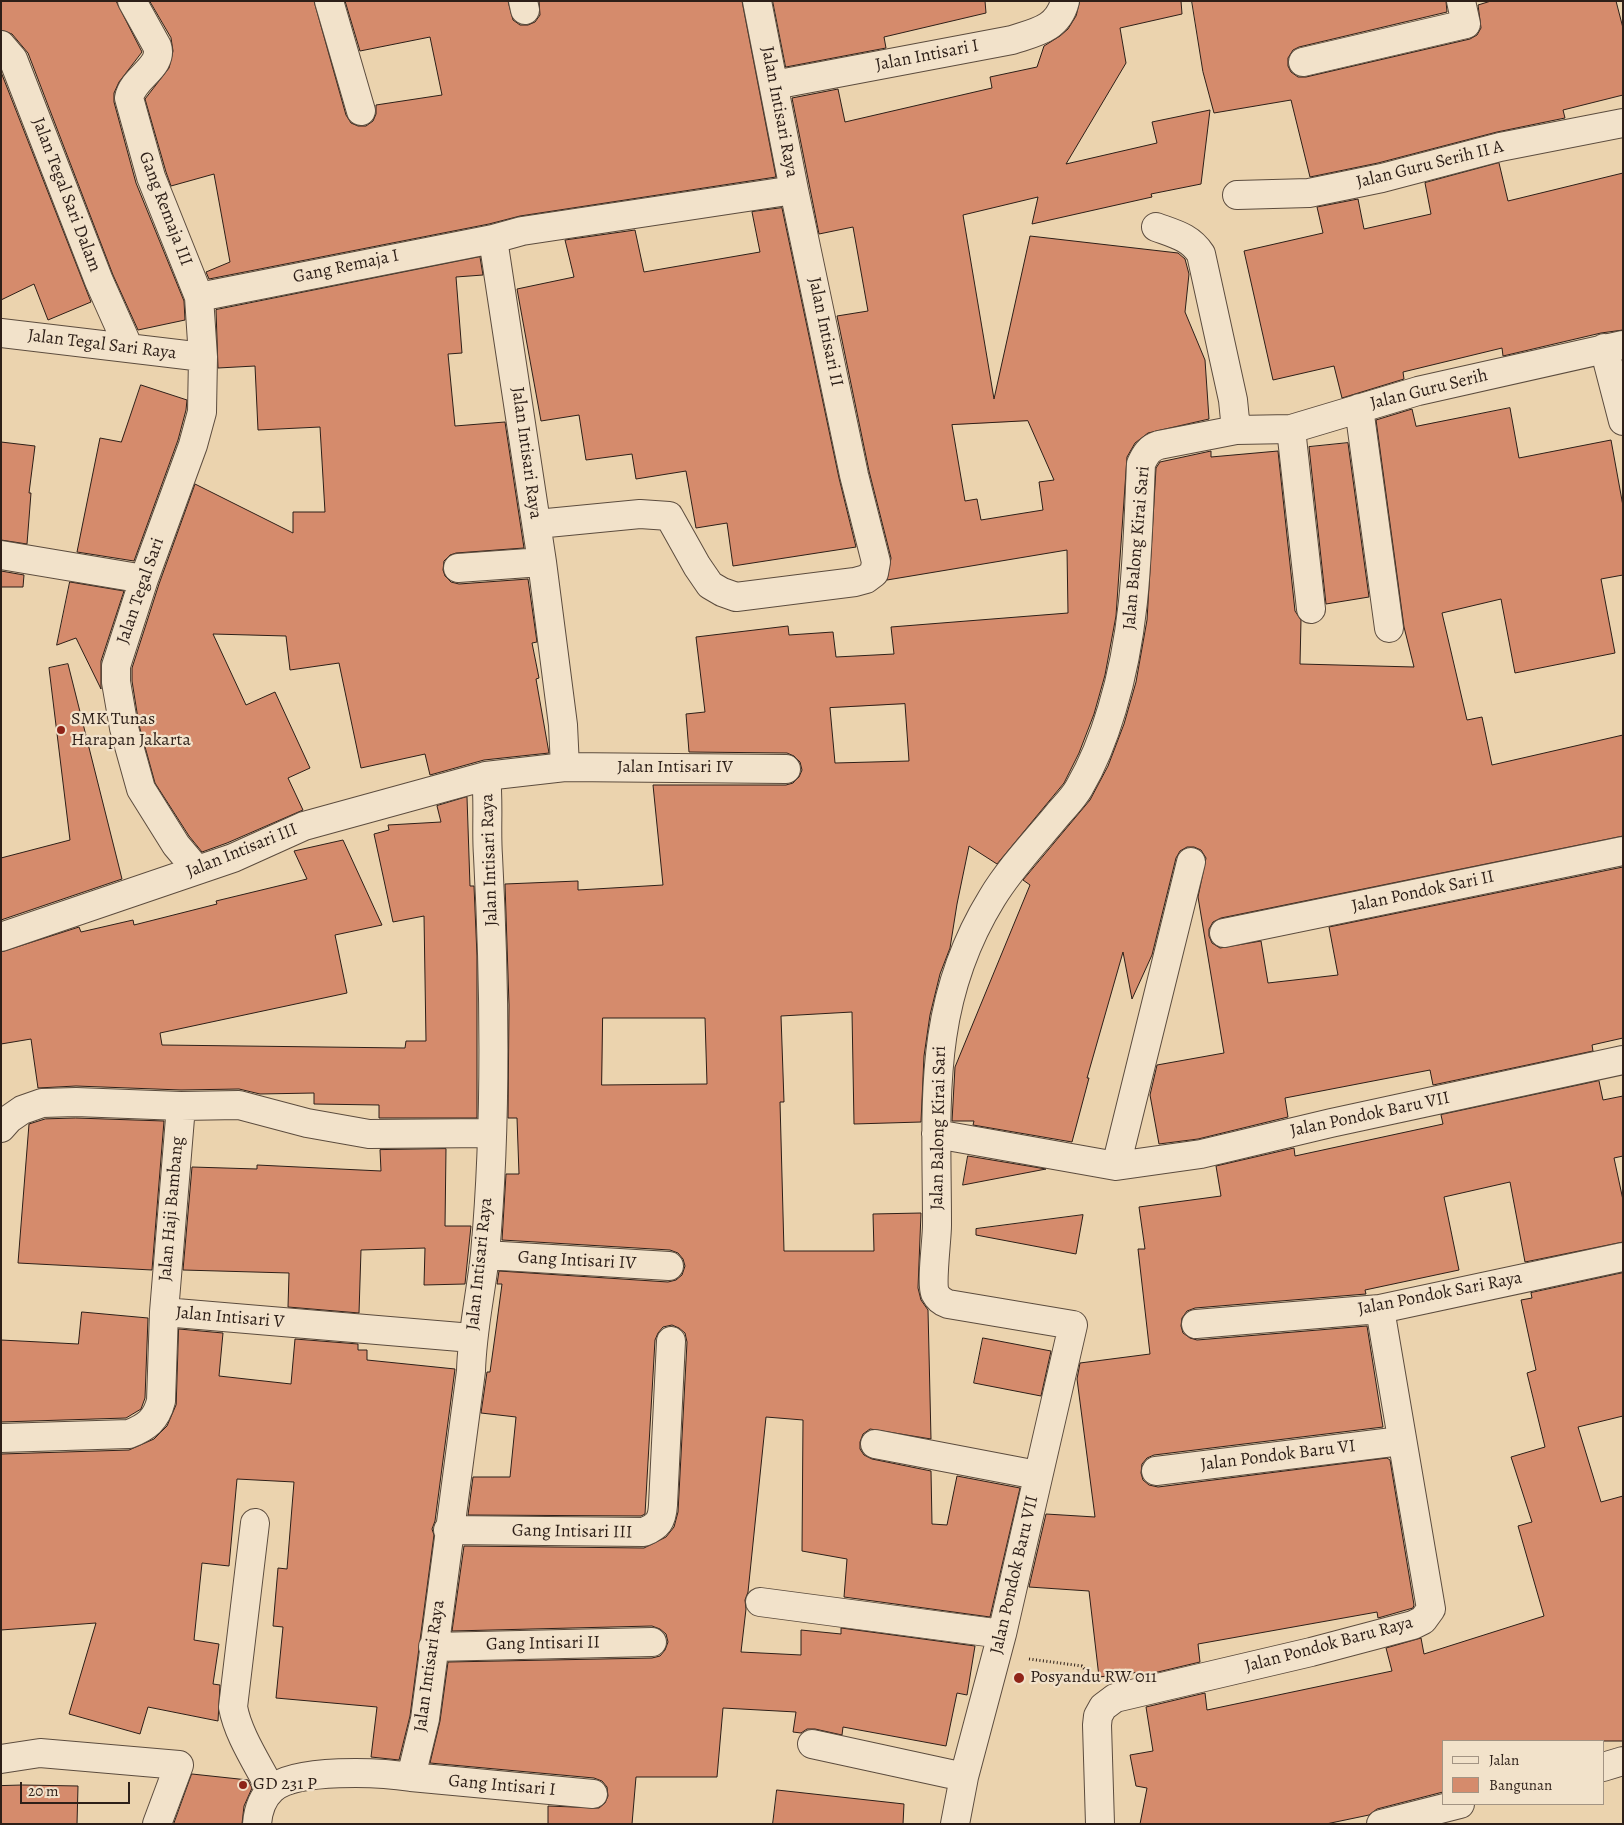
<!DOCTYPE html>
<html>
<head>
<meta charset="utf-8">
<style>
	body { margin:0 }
	#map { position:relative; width:1624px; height:1825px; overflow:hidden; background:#ebd3ae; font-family:Alegreya,serif }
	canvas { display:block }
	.frame { position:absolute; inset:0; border:2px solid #2d1f18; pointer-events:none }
	.legend { position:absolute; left:1442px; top:1740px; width:162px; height:65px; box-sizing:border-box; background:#f2e2ca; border:1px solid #a39483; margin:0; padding:6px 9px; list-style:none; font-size:15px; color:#2d1f18 }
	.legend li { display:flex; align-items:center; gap:10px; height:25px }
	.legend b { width:25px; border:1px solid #a39483 }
	.scale { position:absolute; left:20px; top:1782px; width:110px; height:22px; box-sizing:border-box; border:2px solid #2d1f18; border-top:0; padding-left:6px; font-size:15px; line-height:18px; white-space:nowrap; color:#2d1f18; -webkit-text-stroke:4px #f2e2ca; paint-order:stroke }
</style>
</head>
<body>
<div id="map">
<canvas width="1624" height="1825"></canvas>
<div class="frame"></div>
<ul class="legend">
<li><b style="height:6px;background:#f2e2ca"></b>Jalan</li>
<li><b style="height:14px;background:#d58b6c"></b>Bangunan</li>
</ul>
<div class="scale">20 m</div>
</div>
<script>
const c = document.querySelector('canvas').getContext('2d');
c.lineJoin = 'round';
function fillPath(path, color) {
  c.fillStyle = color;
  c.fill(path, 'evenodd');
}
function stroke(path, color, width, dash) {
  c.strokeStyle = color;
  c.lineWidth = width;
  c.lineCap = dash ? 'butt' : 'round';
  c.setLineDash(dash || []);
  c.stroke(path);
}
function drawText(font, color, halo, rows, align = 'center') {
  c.font = font + ' Alegreya,serif';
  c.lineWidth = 4.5;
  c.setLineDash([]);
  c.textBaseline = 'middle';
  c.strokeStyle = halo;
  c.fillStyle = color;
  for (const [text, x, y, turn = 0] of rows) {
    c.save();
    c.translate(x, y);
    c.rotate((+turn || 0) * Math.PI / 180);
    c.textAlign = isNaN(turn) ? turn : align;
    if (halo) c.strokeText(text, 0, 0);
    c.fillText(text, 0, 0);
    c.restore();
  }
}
const building = new Path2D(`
	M1,1H116L142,52L119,82L114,93V102L136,183L184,301L185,320L138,330L113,275L28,53L12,34L1,30Z
	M150,1H314L346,115L351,123L358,126H366L373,121L376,114V105L442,95L430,37L360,51L345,1H508L513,20L520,25H528L535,22L540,15L539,1H742L776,177L520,216L489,224L209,279L206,272L230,262L214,174L171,186L166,172L145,99L169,68L173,51L171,38Z
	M773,1H985L986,13L884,37L886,48L786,67Z
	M1080,1H1181L1182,14L1120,28L1126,63L1066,164L1157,143L1152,122L1210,110L1201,184L1151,194L1152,197L1032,224L1038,197L963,215L994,399L1030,236L1178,253L1185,259L1189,274L1185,312L1205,360L1209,419L1148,433L1135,443L1127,457L1116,616L1105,675L1094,714L1079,753L1064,783L997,864L969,846L957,904L950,948L940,974L930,1015L924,1056L921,1122L854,1124L852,1012L781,1016L784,1102H780L784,1251H874L873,1214L921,1213L918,1288L921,1300L928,1310L931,1439L870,1429L863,1434L860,1442V1449L864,1455L872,1459L931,1471L932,1524L947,1525L957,1476L1020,1488L990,1617L844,1597L847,1559L802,1551L803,1420L766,1417L748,1592L745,1600L746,1609L741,1652L801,1655V1630L841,1634V1628L975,1646L967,1695L957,1693L946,1746L843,1727L842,1735L815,1729H807L801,1733L793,1732L796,1712L723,1708L717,1777H636L632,1824H548V1806L599,1808L605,1803L608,1796L607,1787L602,1781L594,1778L430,1763L440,1721L448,1662L652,1658L660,1656L665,1650L668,1642L666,1634L660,1629L652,1626L452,1631L464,1546L644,1548L666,1537L674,1527L678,1512L687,1342L685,1333L679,1328L672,1325L663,1327L658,1333L655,1340L645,1514L641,1516L468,1515L473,1477H510L516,1417L481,1413L487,1372H490L496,1329L502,1284H497L499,1271L668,1282L676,1280L682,1275L685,1266L683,1259L678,1253L670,1250L502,1240L506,1174H519L517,1118H508L509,1005L505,884L578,881V890L663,885L653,785H786L793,783L799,777L802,770L800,762L794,756L787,753L689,752L686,714L705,712L696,637L788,626L789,635L833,632L836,657L894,654L891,627L1068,613L1067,550L887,580L891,558L869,471L837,316L868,311L853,227L819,234L792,98L838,89L845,122L992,88L990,77L1037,67L1044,46L1060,36L1068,29L1076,16ZM1028,421L1054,480L1039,482L1043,510L981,520L977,499L965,501L952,425ZM905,704L909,761L835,763L830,708ZM603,1018H705L707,1084L602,1085Z
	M1192,1H1446L1447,12L1299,47L1293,50L1288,58V66L1291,72L1298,77H1306L1470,39L1477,35L1481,28L1478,5L1491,1H1616L1623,28V95L1563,110L1565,118L1497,132L1378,163L1310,177L1291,100L1214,113L1203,72Z
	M1,72L91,302L48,320L34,284L1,300Z
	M1499,163L1508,201L1623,173V330L1601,333L1503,356L1502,348L1403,372L1404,379L1342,398L1334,366L1273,380L1244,251L1323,233L1317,207L1358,199L1364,229L1431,214L1425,183Z
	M782,208L839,478L856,547L733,566L727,523L696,528L686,471L636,479L632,454L586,460L579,415L541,421L517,289L574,277L565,240L635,230L644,272L760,252L752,212Z
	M480,257L483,275L456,277L462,353L448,354L455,426L505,422L524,548L456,553L450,555L444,561L443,570L445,576L451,582L459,584L528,579L537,642L532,643L539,678L536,679L549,753L484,760L430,775L425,754L361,768L339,663L290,670L286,636L213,634L246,705L275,692L310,768L288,778L303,810L227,843L202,852L189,836L155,783L139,725L132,681V668L159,584L195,484L293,533V512H325L320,427L258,430L255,366L218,368L216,310Z
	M141,385L187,400L186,410L178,440L134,561L77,552L100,438L121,442Z
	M1510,408L1519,458L1611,440L1623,506V575L1601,579L1615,653L1515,673L1501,599L1442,613L1467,720L1482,717L1492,765L1623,735V836L1221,918L1213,922L1209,929V936L1212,943L1220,948L1261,941L1268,983L1338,975L1329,927L1623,867V1038L1592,1045L1593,1051L1433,1085L1430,1070L1285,1098L1288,1117L1198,1139L1159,1144L1150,1095L1157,1065L1224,1053L1198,897L1206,858L1201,850L1194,847H1187L1180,851L1176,858L1152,955L1132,999L1123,952L1087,1078H1089L1072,1142L973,1125L974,1121H952L955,1067L1030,885L1023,880L1090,800L1108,766L1124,724L1136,682L1147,620L1156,468L1160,462L1211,451V457L1278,451L1295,611L1301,620L1300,664L1414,667L1404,627L1376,420L1412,409L1416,426Z
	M1,442L35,446L29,493H31L27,544L1,540Z
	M1348,443L1369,597L1326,604L1309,447Z
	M1,571L24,575L23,587H1Z
	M70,582L124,591L101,661V689L76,638L57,645Z
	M68,664L122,879L1,920V858L70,840L49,668Z
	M467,797L470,886H474L477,956V1118H379V1105L314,1104V1093L260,1094L239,1089L181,1090L76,1086L38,1088L31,1039L1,1044V952L79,927L81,932L133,920L134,925L217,904L216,901L307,879L294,851L343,840L382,925L335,935L347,993L160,1033L162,1045L405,1048L406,1041H426L424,916L393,922L374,834L389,830L388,825L441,822L437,806Z
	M1599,1081L1603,1100L1623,1096V1156L1614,1158L1623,1200V1242L1525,1262L1510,1182L1444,1197L1459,1270L1365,1290L1366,1294L1195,1308L1187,1311L1182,1318L1181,1326L1183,1333L1190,1338L1197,1340L1367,1326L1383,1427L1154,1455L1147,1458L1142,1464L1141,1473L1143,1480L1149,1485L1158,1487L1387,1458L1390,1460L1414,1605L1413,1608L1378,1618L1377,1612L1198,1644L1200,1662L1141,1676L1140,1672L1099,1677L1089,1591L1029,1587L1046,1514L1095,1517L1077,1379L1080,1363L1150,1354L1138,1249H1145L1139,1207L1221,1196L1216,1166L1294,1148L1295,1156L1443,1124L1441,1115Z
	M76,1118L164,1121L152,1270L18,1263L29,1124L45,1119Z
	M446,1149L445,1226H471L465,1284L424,1285L425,1248L361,1250L359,1313L288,1307L289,1273L183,1270L192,1167L257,1169V1165L381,1171L380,1150Z
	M968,1156L1046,1169L963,1185Z
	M1083,1215L1076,1254L976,1235V1229Z
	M1623,1273V1416L1578,1427L1601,1502L1623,1496V1741H1443V1792L1377,1809L1369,1815L1326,1824H1140L1147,1788L1136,1786L1130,1755L1153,1751L1146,1707L1205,1693L1207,1710L1392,1671L1386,1648L1421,1638L1424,1654L1544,1616L1518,1526L1532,1522L1511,1457L1545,1447L1527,1373L1536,1370L1521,1300L1532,1298L1531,1293Z
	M82,1312L148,1318L145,1398L141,1409L126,1418L1,1422V1340L78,1344Z
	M179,1329L223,1333L219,1376L291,1384L295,1339L358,1344V1350H367V1360L455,1369L435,1521L432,1529L434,1535L410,1716L399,1760L371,1757L377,1707L276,1698L283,1627L273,1626L278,1568L287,1569L294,1482L237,1479L229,1566L202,1563L194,1640L219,1644L213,1684L220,1685L218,1721L148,1707L140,1734L69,1714L96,1623L1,1630V1454L129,1450L154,1439L167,1426L176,1405Z
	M983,1338L1051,1351L1041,1396L974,1383Z
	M192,1774L248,1780L252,1788L244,1806L242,1824H174Z
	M23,1785L78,1786L77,1824H1V1786Z
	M777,1790L904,1804L903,1824H773Z`);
fillPath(building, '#d58b6c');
stroke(building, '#2d1f18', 1);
const minor = new Path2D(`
	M132,1L157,46C164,67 133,77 129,98L151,177L199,297L203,357L202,412L193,445L144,579L116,666V682L124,728L141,789L176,845L197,870
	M329,1L361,111
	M523,1L525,10
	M1,45L13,59L99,281L128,346
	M1303,62L1466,24L1461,1
	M774,85L1012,40C1036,32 1058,29 1065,1
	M1237,195L1309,193L1382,178L1500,147L1623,123
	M1156,227C1175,234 1190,237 1201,254L1233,400L1236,430
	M199,297L493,239
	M1,333L203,357
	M1604,348L1623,421
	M1359,408L1389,628
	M1291,429L1311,609
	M537,524L640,514L669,516L697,566L710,585L722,592L736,597L855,582L866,579L874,573L876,562L854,475L794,190
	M1,555L144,579
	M458,568L542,562
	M565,767L786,769
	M1224,933L1623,851
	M1,937L233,858L304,826L486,776
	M1,1128L9,1119L22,1110L42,1103L76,1102L181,1106L239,1105L307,1123L369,1134L492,1133
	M936,1134L1116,1166L1201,1154L1331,1123L1623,1060
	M1116,1166L1191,862
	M485,1255L669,1266
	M164,1312L181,1106
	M1196,1324L1380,1309L1623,1257
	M1,1438L129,1434C147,1427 156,1420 161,1401L164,1312L472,1338
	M875,1444L1037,1475
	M1156,1471L1401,1441
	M255,1523L233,1707C238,1735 258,1764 271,1790
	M448,1530L644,1532C658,1526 662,1521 663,1505L671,1341
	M760,1602L1002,1634
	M433,1647L652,1642
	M812,1744L964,1777
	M1,1759L40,1753L179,1765L157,1824
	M1603,1767L1623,1761
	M411,1777L593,1794
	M257,1824C258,1811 262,1798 272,1789C296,1768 380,1772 411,1777L425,1719L471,1371C472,1331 481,1293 485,1254C497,1122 495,988 488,856C486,829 489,803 486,776L565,767L563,725L542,562L493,239L522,231L794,190L757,1
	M955,1824L964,1777L1002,1634L1073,1325L948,1304C942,1302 938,1299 935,1293C931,1282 937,1240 937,1225C937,1106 926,1005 992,898C1010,868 1037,840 1059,813C1066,805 1074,797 1079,788C1093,764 1104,736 1112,709C1137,627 1137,549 1141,464C1145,455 1149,448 1159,445L1236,430L1291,429L1418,391L1623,345
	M1100,1824L1097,1725L1098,1716L1103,1707L1115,1698L1311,1652L1413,1625L1423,1620L1431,1609L1380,1309
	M1381,1824L1460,1804`);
stroke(minor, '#5c4c3e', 30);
stroke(new Path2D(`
	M1029,1659L1082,1666L1090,1676`), '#2d1f18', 3, [1, 2.5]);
stroke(minor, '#f2e2ca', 28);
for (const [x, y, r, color] of [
	[61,730,5,"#8f2418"],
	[1019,1678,6,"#8f2418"],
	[243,1785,5,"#8f2418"]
]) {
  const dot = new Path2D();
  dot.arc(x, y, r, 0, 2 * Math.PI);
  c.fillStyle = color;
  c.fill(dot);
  stroke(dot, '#f2e2ca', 2);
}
drawText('18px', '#2d1f18', '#f2e2ca', [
	["Jalan Intisari I",927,56,-11],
	["Jalan Intisari Raya",779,112,79],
	["Jalan Guru Serih II A",1430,165,-14],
	["Jalan Tegal Sari Dalam",66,195,69],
	["Gang Remaja III",165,209,69],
	["Gang Remaja I",346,267,-12],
	["Jalan Intisari II",825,332,78],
	["Jalan Tegal Sari Raya",102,345,7],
	["Jalan Guru Serih",1429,390,-14],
	["Jalan Intisari Raya",526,453,82],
	["Jalan Balong Kirai Sari",1137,548,-85],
	["Jalan Tegal Sari",141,591,-71],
	["Jalan Intisari IV",675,768],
	["Jalan Intisari III",242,851,-22],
	["Jalan Intisari Raya",490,860,-92],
	["Jalan Pondok Sari II",1423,892,-12],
	["Jalan Pondok Baru VII",1370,1115,-12],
	["Jalan Balong Kirai Sari",939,1128,-89],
	["Jalan Haji Bambang",172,1209,-85],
	["Gang Intisari IV",577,1261,3],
	["Jalan Intisari Raya",480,1264,-84],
	["Jalan Pondok Sari Raya",1440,1294,-11],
	["Jalan Intisari V",230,1318,5],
	["Jalan Pondok Baru VI",1278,1456,-7],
	["Gang Intisari III",572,1532,1],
	["Jalan Pondok Baru VII",1015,1575,-77],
	["Gang Intisari II",543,1644,-1],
	["Jalan Pondok Baru Raya",1329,1645,-15],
	["Jalan Intisari Raya",430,1666,-82],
	["Gang Intisari I",502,1786,5]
]);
drawText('18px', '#2d1f18', '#f2e2ca', [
	["SMK Tunas",71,720],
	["Harapan Jakarta",71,741],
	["Posyandu RW 011",1030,1678],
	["GD 231 P",253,1785]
], 'left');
</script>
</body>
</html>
